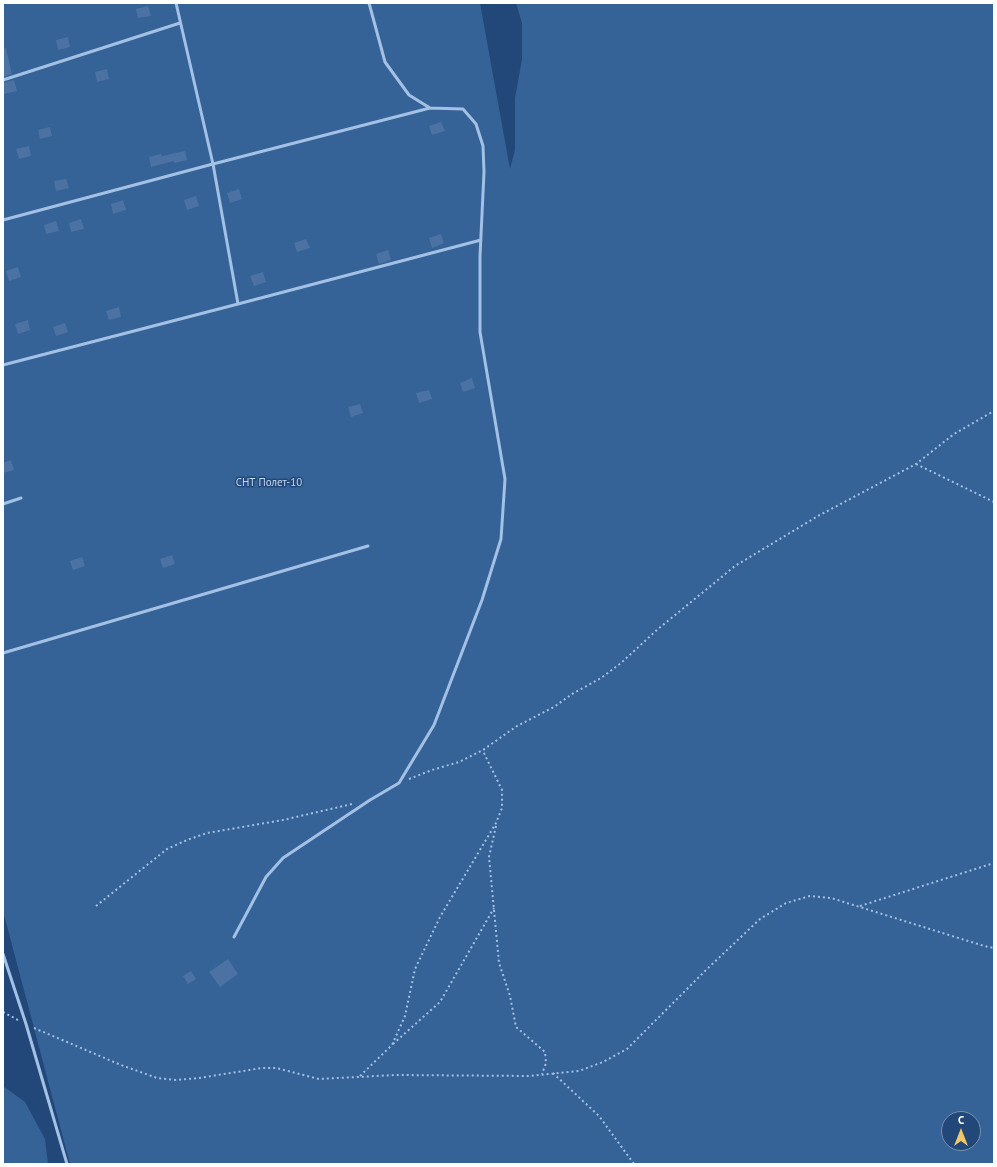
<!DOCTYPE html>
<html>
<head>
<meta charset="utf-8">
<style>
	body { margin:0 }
	#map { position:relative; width:997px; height:1167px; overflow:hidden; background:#224879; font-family:"PT Sans",sans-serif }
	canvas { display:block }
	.frame { position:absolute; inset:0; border:4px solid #fff; pointer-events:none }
	.north { position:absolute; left:941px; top:1111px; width:40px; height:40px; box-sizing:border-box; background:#224879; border:1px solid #7a91af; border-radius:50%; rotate:0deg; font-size:11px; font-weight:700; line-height:16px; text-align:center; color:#fff }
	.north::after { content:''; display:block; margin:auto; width:14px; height:18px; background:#f1c866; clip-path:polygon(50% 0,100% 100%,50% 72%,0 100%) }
</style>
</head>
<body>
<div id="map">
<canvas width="997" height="1167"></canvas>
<div class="frame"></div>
<div class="north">С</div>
</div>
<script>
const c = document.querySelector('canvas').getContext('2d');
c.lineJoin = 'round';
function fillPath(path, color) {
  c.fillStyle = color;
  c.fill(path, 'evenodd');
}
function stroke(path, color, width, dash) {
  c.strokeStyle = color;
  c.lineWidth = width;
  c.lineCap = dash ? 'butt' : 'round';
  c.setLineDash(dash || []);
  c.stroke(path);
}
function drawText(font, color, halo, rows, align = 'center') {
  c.font = font + ' "PT Sans",sans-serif';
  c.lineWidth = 3;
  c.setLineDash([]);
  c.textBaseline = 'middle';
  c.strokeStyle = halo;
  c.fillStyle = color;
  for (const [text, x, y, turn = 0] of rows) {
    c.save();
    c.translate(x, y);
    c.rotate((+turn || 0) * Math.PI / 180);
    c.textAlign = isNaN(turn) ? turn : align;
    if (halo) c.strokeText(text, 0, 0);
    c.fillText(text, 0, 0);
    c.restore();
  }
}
fillPath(new Path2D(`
	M3,3H480L510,169L515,150V98L522,59V23L516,3H994V1164H70L3,911ZM949,1119H973V1143H949Z
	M3,1086L25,1102L45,1139L48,1164H3Z`), '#356297');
fillPath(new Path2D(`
	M148,6L151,16L138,18L136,9Z
	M68,37L70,47L58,50L56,40Z
	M6,48L12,74L3,77V49Z
	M107,69L109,79L97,82L95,72Z
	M14,80L17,91L4,94L3,83Z
	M441,122L445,131L432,135L429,126Z
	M50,127L52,136L40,139L38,130Z
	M29,146L31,156L19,159L16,149Z
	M185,151L187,160L174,163V161L151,167L149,157L161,154L162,156Z
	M66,179L69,188L56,191L54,181Z
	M239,189L242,199L230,203L227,193Z
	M196,196L199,206L187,210L184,200Z
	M123,200L126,210L113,214L111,204Z
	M81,219L84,229L71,232L69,223Z
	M56,221L59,231L46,234L44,225Z
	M441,234L444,243L432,248L429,238Z
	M306,239L310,248L297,252L294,243Z
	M388,250L391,260L379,264L376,254Z
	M18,267L21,277L9,281L6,271Z
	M263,272L266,282L254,286L250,276Z
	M119,307L121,317L109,320L106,311Z
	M28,320L30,330L18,334L15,324Z
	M65,323L68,332L56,336L53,327Z
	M472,378L475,388L463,392L460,383Z
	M429,390L432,399L419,403L416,393Z
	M360,404L363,413L351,417L348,407Z
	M11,460L14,470L3,473V463Z
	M172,555L175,564L163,568L160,559Z
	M82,557L85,566L73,570L70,561Z
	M228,959L238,974L220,987L209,972Z
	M191,971L196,979L188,984L183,976Z`), '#4b72a3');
stroke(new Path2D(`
	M916,464L994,502
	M409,779L432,770L459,762L483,750L517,726L554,707L572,694L601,678L621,663L658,629L735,566L818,516L916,464L954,434L994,411
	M496,826L489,857L499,963L510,996L516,1027L545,1052L546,1063L542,1074
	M96,906L167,849L187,840L207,833L283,820L352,804
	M860,906L994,863
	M3,1012L18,1020
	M34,1028L121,1065L157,1078L176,1080L199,1078L262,1068H276L319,1079L395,1075L529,1076L579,1071L603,1062L627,1049L707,969L760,919L786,903L810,896L831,898L984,946L994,948
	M393,1044L440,1002L494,908
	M553,1073L599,1116L634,1164
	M360,1076L392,1045L405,1016L415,969L440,917L496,823L502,808V790L483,751`), '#a3c1e5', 2, [2, 3]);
stroke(new Path2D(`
	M176,3L213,164L238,304
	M369,3L385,62L409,95L430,108
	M3,80L180,23
	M3,220L213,164L430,108L463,109L476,124L483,146L484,172L480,256V332L505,479L501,539L482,600L434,725L399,783L370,800L283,858L266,877L234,937
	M3,365L238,304L481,240
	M3,504L21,498
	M3,653L368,546
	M3,954L26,1024L67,1164`), '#a3c1e5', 3);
drawText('11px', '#c6dbf4', '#224879', [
	["СНТ Полет-10",269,483]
]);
</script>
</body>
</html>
